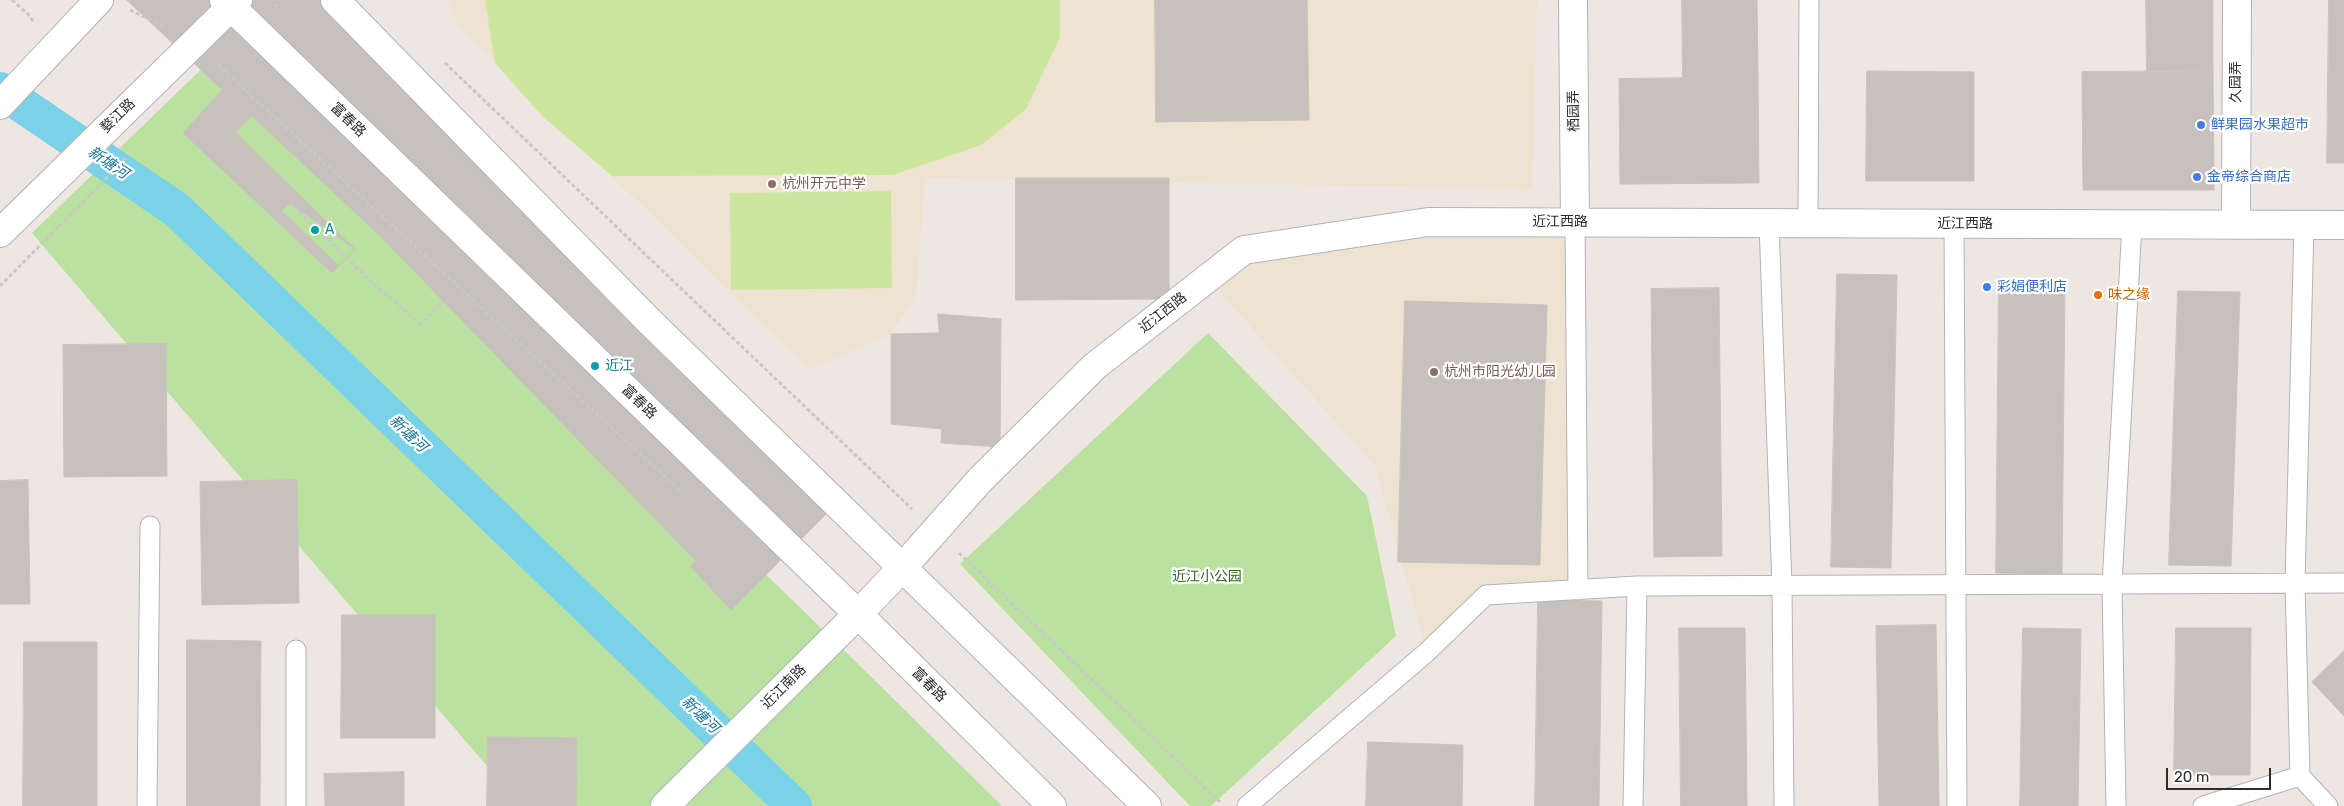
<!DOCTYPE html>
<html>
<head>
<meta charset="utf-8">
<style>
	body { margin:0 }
	#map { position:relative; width:2344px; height:806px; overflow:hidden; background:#eee7e1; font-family:Rubik,sans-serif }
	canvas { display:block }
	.scale { position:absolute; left:2166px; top:768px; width:105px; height:22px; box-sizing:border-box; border:2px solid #2d2d2d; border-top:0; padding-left:6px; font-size:15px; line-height:18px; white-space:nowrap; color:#2d2d2d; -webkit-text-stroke:4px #fff; paint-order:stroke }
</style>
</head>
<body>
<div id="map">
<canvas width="2344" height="806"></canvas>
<div class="scale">20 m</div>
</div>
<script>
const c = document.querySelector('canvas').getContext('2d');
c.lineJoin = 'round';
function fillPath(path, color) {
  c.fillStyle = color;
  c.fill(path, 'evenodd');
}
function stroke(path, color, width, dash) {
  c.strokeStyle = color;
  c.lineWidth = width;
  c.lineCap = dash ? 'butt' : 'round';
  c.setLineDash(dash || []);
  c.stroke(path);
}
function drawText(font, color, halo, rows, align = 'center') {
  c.font = font + ' Rubik,"Noto Sans SC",sans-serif';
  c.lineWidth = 4.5;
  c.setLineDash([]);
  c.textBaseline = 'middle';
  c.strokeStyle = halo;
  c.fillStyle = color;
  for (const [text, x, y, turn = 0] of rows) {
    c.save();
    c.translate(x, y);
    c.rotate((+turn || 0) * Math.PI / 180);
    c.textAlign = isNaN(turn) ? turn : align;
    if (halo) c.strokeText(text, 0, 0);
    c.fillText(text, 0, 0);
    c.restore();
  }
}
fillPath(new Path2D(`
	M447,0H1537L1532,189L925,178L916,295L891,334L809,369L459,27Z
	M1575,222L1578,590L1486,595L1427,652L1375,466L1208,279L1244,250Z`), '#eee3d1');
fillPath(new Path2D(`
	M223,48L849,655L1002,806H521L32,233Z
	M1208,333L1367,496L1396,636L1211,806H1190L960,564Z`), '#bae1a0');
fillPath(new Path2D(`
	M485,0H1060V37L1026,109L981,145L893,175L612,176L541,115L495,63Z
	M891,191L892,288L731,290L730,193Z`), '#cce79d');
stroke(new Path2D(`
	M0,90L177,210L794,806`), '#7ad2e9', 36);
const building = new Path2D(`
	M127,0H321L779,464L832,508L731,610L690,566L696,561L378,234L252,116L235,132L355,249L332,273L183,133L222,90Z
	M1155,0H1307L1309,120L1156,122Z
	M1682,0H1757L1758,77L1683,78Z
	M2146,0H2213V71H2147Z
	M2329,0H2344V163H2327Z
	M1867,71L1974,72V181H1866Z
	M2213,71L2214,190H2083L2082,72Z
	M1758,77L1759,183L1620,184L1619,79Z
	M1016,178H1169V299L1016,300Z
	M290,203L355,249L339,266L282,211Z
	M1837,274L1897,275L1891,568L1831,567Z
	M1999,280H2065L2062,574L1996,573Z
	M1719,288L1722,556L1654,557L1651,289Z
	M2178,291L2240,292L2231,566L2169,565Z
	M1405,301L1547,305L1540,565L1398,562Z
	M938,314L1001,319L1000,447L941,443L942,429L891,424V334L939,333Z
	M166,344L167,476L64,477L63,345Z
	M28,480L30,604H0V481Z
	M297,480L299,603L202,605L200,482Z
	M1538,600L1602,601L1599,806H1535Z
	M342,615H435V738H341Z
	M1936,625L1939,806H1879L1876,626Z
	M1679,628H1745L1747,806H1681Z
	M2023,628L2081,629L2078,806H2020Z
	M2176,628H2251L2250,775H2174Z
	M187,640L261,641L260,806H187Z
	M24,642H97V806H23Z
	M2344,651V716L2312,682Z
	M488,737L577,738L576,806H487Z
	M1368,742L1463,745L1462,806H1366Z
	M404,772V806H325L324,774Z`);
fillPath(building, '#c6c1bd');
stroke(building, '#c9c3ba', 1);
const lane = new Path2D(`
	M1575,222L1578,590
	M1769,223L1782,586L1784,806
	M1808,223L1809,0
	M1954,224L1957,806
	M2300,776L2295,583L2304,225
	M147,806L150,526
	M296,806V650
	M1247,806L1427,652L1486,595L1637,586L2344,583
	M1633,806L1637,586
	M2116,806L2112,584L2132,224
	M2203,806L2300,776L2328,806`);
const street = new Path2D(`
	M1573,0L1575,222
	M2236,225L2237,0
	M665,806L858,614L903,567L980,480L1095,366L1244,250L1428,222L2344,225`);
const secondary = new Path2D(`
	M224,0L858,614L1052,806
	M335,0L647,319L1147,806
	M0,105L99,0
	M0,233L238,0`);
stroke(lane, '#b1b3bc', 21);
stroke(street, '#b1b3bc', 30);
stroke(secondary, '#b1b3bc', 30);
stroke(new Path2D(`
	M12,0L30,16L34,23
	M275,7L281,0
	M130,10L164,27
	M445,63L912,509
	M218,65L684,494
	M290,203L375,285L420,324L444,301
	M0,286L127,157
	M959,553L1220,802`), '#c8c8c8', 3, [4, 2.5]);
stroke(lane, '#fff', 19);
stroke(street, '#fff', 28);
stroke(secondary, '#fff', 28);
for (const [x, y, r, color] of [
	[2201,125,5,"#3f7fe0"],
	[2197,177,5,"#3f7fe0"],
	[772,184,5,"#8d6e63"],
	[315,230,5,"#0f9aa8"],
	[1987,287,5,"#3f7fe0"],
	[2098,295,5,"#e8710a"],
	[595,366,5,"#0f9aa8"],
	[1434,372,5,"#8d6e63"]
]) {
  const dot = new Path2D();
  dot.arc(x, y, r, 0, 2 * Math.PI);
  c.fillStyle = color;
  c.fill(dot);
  stroke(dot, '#fff', 2);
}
drawText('14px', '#2d2d2d', '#fff', [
	["久园弄",2236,82,-90],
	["栖园弄",1574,111,-91],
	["婺江路",118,116,-44],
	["富春路",348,120,44],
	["近江西路",1560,222],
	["近江西路",1965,224],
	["近江西路",1163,313,-38],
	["富春路",639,402,44],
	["富春路",929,685,45],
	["近江南路",784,687,-45]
]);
drawText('14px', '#366cbe', '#fff', [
	["鲜果园水果超市",2211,125],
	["金帝综合商店",2207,177],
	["彩娟便利店",1997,287]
], 'left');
drawText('14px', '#785e54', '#fff', [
	["杭州开元中学",782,184],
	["杭州市阳光幼儿园",1444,372]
], 'left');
drawText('14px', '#0d838f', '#fff', [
	["A",325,230],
	["近江",605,366]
], 'left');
drawText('14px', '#c56008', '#fff', [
	["味之缘",2108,295]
], 'left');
drawText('14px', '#32681f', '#fff', [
	["近江小公园",1207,577]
]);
drawText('italic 15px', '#157399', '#fff', [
	["新塘河",108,163,34],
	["新塘河",408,434,44],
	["新塘河",700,715,44]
]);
</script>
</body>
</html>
